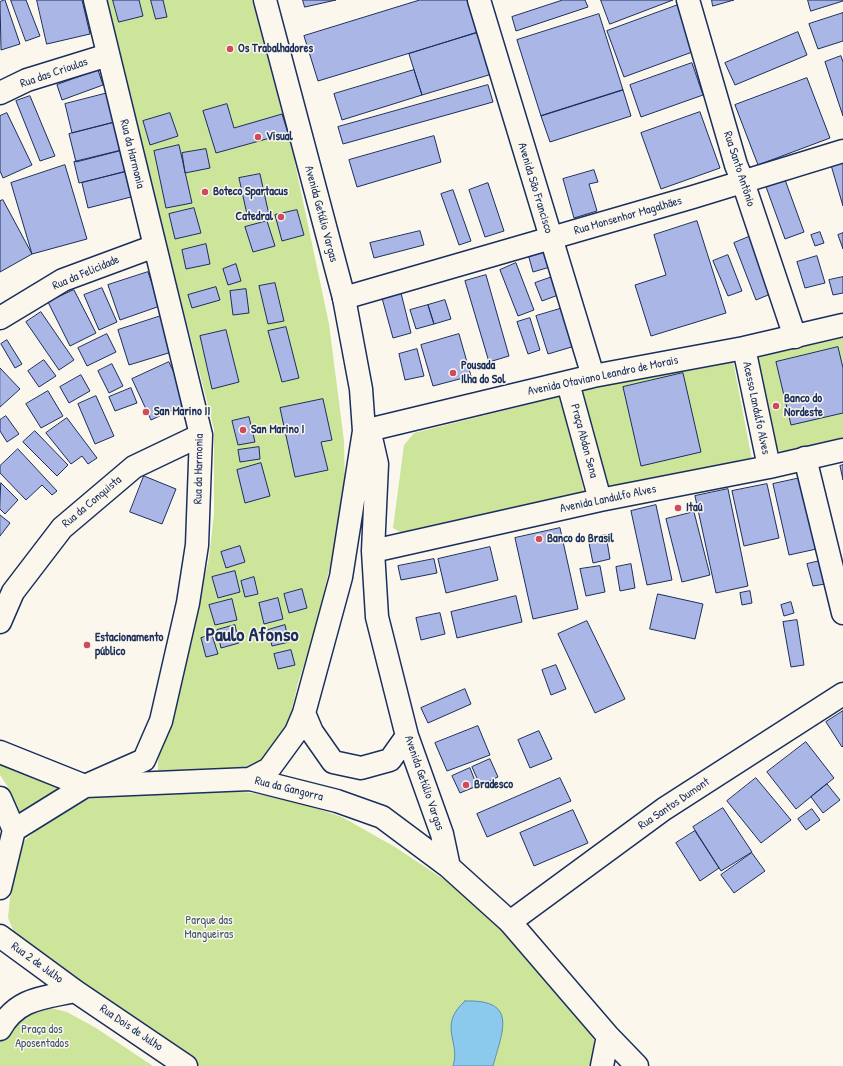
<!DOCTYPE html>
<html>
<head>
<meta charset="utf-8">
<style>
	body { margin:0 }
	canvas { display:block; background:#fbf7ec }
</style>
</head>
<body>
<canvas width="843" height="1066"></canvas>
<script>
const c = document.querySelector('canvas').getContext('2d');
c.lineJoin = 'round';
function fillPath(path, color) {
  c.fillStyle = color;
  c.fill(path, 'evenodd');
}
function stroke(path, color, width, dash) {
  c.strokeStyle = color;
  c.lineWidth = width;
  c.lineCap = dash ? 'butt' : 'round';
  c.setLineDash(dash || []);
  c.stroke(path);
}
function drawText(font, color, halo, rows, align = 'center') {
  c.font = font + ' "Patrick Hand",sans-serif';
  c.lineWidth = 3;
  c.setLineDash([]);
  c.textBaseline = 'middle';
  c.strokeStyle = halo;
  c.fillStyle = color;
  for (const [text, x, y, turn = 0] of rows) {
    c.save();
    c.translate(x, y);
    c.rotate((+turn || 0) * Math.PI / 180);
    c.textAlign = isNaN(turn) ? turn : align;
    if (halo) c.strokeText(text, 0, 0);
    c.fillText(text, 0, 0);
    c.restore();
  }
}
fillPath(new Path2D(`
	M104,0H252L293,154L329,324L344,441L345,490L340,533L328,574L315,631L298,683L291,713L285,729L267,757L251,768L165,773L158,771V750L199,601L209,558L214,514V429Z
	M843,334V447L804,454L776,450L757,360L770,349Z
	M733,361L752,460L602,491L579,388Z
	M562,396L585,496L404,534L393,528L404,445L414,433Z
	M0,758L34,772L252,793L300,803L342,817L395,847L469,896L591,1026L599,1066H163L85,1012L41,976L18,941L8,918L12,879L21,844L84,787L21,817L10,790L0,775Z
	M43,1006L67,1012L96,1028L153,1066H0V1037L10,1022Z`), '#cce59b');
const water = new Path2D(`
	M465,1001C519,999 502,1032 493,1066H453C461,1041 437,1026 465,1001Z`);
fillPath(water, '#8bcaec');
stroke(water, '#5e8cb3', 1);
const building = new Path2D(`
	M5,0L20,44L1,50L0,2Z
	M11,0H26L40,36L26,41Z
	M37,0H82L90,34L47,44Z
	M113,0H139L143,16L119,22Z
	M151,0H163L167,17L156,19Z
	M303,0H336L305,7Z
	M420,0H469L479,32L318,81L304,36Z
	M563,0H585L588,7L516,31L512,17Z
	M601,0H673L610,24Z
	M712,0H734L713,6Z
	M808,0H843V1L811,11Z
	M678,5L695,51L624,77L607,31Z
	M843,13V41L818,49L809,24Z
	M599,14L623,90L541,116L517,40Z
	M479,32L492,74L422,95L409,54Z
	M798,32L807,55L735,85L725,63Z
	M841,56L843,62V116L825,62Z
	M692,63L703,95L641,117L630,85Z
	M98,70L103,85L62,100L57,85Z
	M414,70L422,95L342,120L334,94Z
	M807,78L830,138L758,165L735,105Z
	M488,85L493,102L343,144L338,127Z
	M623,90L631,116L550,142L541,116Z
	M108,93L115,122L72,133L65,104Z
	M30,96L55,156L40,161L16,101Z
	M227,104L234,128L282,114L288,133L216,153L203,111Z
	M700,112L720,168L661,189L641,133Z
	M7,113L32,165L3,178L0,171V116Z
	M170,113L178,136L150,145L143,121Z
	M116,122L123,150L76,162L69,134Z
	M434,136L441,162L357,187L349,160Z
	M179,145L192,203L166,208L154,151Z
	M206,149L210,168L185,173L182,153Z
	M123,150L128,171L79,183L74,162Z
	M843,162V206L831,165Z
	M65,165L87,239L32,254L11,183Z
	M594,170L598,182L589,184L597,211L574,218L563,179Z
	M128,171L135,196L88,208L82,183Z
	M260,174L269,215L248,219L239,178Z
	M784,177L804,232L785,239L765,184Z
	M488,183L504,231L485,237L469,190Z
	M453,190L471,241L459,245L441,194Z
	M3,200L32,254L0,272V201Z
	M194,208L201,233L175,239L169,214Z
	M297,210L304,235L282,241L275,215Z
	M267,221L275,246L253,252L245,227Z
	M697,221L726,313L651,336L635,285L666,275L654,235Z
	M420,231L424,245L374,258L370,243Z
	M820,232L824,243L815,246L811,235Z
	M843,233V249L838,235Z
	M751,236L773,293L756,300L734,243Z
	M206,244L210,264L186,269L182,250Z
	M546,249L550,267L533,272L528,254Z
	M728,255L742,291L728,296L713,261Z
	M817,256L825,283L805,288L797,262Z
	M516,263L534,310L518,316L500,270Z
	M236,264L241,281L228,285L223,269Z
	M148,272L160,306L120,320L108,285Z
	M486,275L509,356L489,362L465,281Z
	M555,276L561,294L542,301L535,283Z
	M843,277V293L833,295L829,280Z
	M275,283L284,321L268,324L259,286Z
	M216,287L220,300L192,308L188,295Z
	M102,288L117,322L99,330L84,295Z
	M246,289L249,313L233,315L230,291Z
	M74,290L96,333L70,346L48,302Z
	M401,293L411,333L393,338L382,298Z
	M445,300L451,319L434,324L428,305Z
	M428,305L434,324L416,329L410,310Z
	M563,308L575,346L548,354L536,316Z
	M41,312L74,360L59,370L26,322Z
	M164,315L175,351L129,365L118,330Z
	M530,318L540,350L528,354L517,322Z
	M286,327L299,378L282,382L268,331Z
	M226,330L239,382L212,389L200,336Z
	M107,334L116,352L87,366L78,348Z
	M459,334L471,376L433,386L421,345Z
	M7,340L22,364L15,368L1,344Z
	M838,347L843,368V413L791,425L776,362Z
	M417,349L424,376L405,380L399,354Z
	M44,360L56,376L39,387L28,371Z
	M169,362L188,403L151,420L132,379Z
	M112,364L123,386L109,393L98,371Z
	M0,368L20,389L0,407Z
	M683,373L701,452L641,466L623,387Z
	M81,375L90,391L69,403L60,387Z
	M131,388L137,403L115,411L109,397Z
	M48,391L63,416L41,428L26,404Z
	M96,396L114,436L95,444L78,404Z
	M323,399L332,440L321,442L328,470L295,477L280,408Z
	M6,416L19,434L7,442L0,431V420Z
	M249,417L255,442L238,445L232,421Z
	M67,418L97,458L88,464L82,456L71,464L46,433Z
	M35,431L68,465L57,476L23,442Z
	M259,447L260,459L240,462L238,450Z
	M18,449L57,491L52,495L42,485L26,500L0,473V466Z
	M261,463L270,496L245,503L237,470Z
	M843,465V480L840,466Z
	M144,476L176,489L162,524L130,512Z
	M805,477L821,548L789,555L773,484Z
	M1,483L18,500L5,514L0,509Z
	M767,484L779,538L744,546L732,491Z
	M728,489L748,586L716,593L695,496Z
	M656,505L672,580L647,585L631,511Z
	M694,512L710,575L682,582L666,519Z
	M0,515L10,523L0,536Z
	M560,528L578,609L533,619L515,538Z
	M606,535L610,559L593,563L588,538Z
	M240,546L245,562L226,568L221,552Z
	M490,547L498,580L446,593L438,559Z
	M434,559L437,573L401,580L398,566Z
	M820,561L825,584L813,586L807,564Z
	M631,564L635,588L620,591L616,567Z
	M600,566L605,592L586,596L580,569Z
	M235,571L240,592L218,598L212,577Z
	M254,577L258,594L245,597L241,581Z
	M302,589L307,608L289,613L284,594Z
	M750,591L752,603L742,605L740,593Z
	M658,594L703,604L695,639L650,629Z
	M516,596L522,622L457,638L451,612Z
	M278,598L283,619L264,624L259,603Z
	M232,599L237,620L215,625L209,605Z
	M791,602L794,613L784,616L781,605Z
	M440,613L445,634L421,640L416,618Z
	M797,620L804,665L791,667L783,622Z
	M587,621L625,699L595,713L558,634Z
	M235,625L239,643L221,648L217,630Z
	M285,625L289,642L272,646L268,630Z
	M212,635L218,654L206,657L201,638Z
	M291,650L295,665L278,669L274,654Z
	M556,665L566,689L551,695L542,670Z
	M465,689L471,704L428,723L421,708Z
	M843,711V746L842,747L826,722Z
	M478,726L490,755L447,771L435,743Z
	M539,731L552,759L530,768L518,740Z
	M806,742L834,778L796,809L767,772Z
	M490,759L498,777L480,785L472,767Z
	M470,768L477,786L460,793L452,776Z
	M560,778L571,801L487,837L477,814Z
	M756,778L791,820L761,843L727,801Z
	M827,784L840,800L823,813L811,797Z
	M723,808L752,852L721,871L693,827Z
	M812,809L820,820L806,830L798,819Z
	M573,810L588,843L534,866L520,833Z
	M695,831L719,868L700,881L676,843Z
	M752,853L765,871L734,893L721,875Z`);
fillPath(building, '#aab6e6');
stroke(building, '#1b2f5e', 1);
const minor = new Path2D(`
	M688,0L736,165L743,182L795,337
	M0,93L27,80L108,55
	M344,298L693,197L843,151
	M0,318L63,280L155,246
	M805,458L843,613
	M0,622L13,592L62,528L134,467L201,435
	M85,786L144,760L161,721L188,603L197,545L201,435L95,0
	M510,922L664,809L843,694`);
const tertiary = new Path2D(`
	M265,0L344,298L361,389L364,431L372,442L377,464L373,551L377,617L407,736L442,834L449,867L510,922L608,1036L637,1066
	M479,0L593,376
	M744,348L769,467
	M568,383L600,500
	M373,551L600,500L769,467L843,450
	M304,713L312,732L333,762L361,768L390,760L407,736
	M0,752L85,786
	M250,779L269,769L296,732L304,713L341,577L364,431L593,376L744,348L843,325
	M0,798L14,830
	M14,830L85,786L250,779L337,801L382,817L449,867
	M0,888L14,830
	M0,936L75,991L186,1066
	M0,1029C17,998 43,998 75,991
	M602,1066L608,1036`);
stroke(minor, '#1b2f5e', 25);
stroke(tertiary, '#1b2f5e', 25);
stroke(minor, '#fbf7ec', 22);
stroke(tertiary, '#fbf7ec', 22);
for (const [x, y, r, color] of [
	[230,49,4,"#d1495b"],
	[258,137,4,"#d1495b"],
	[205,192,4,"#d1495b"],
	[281,217,4,"#d1495b"],
	[453,373,4,"#d1495b"],
	[776,406,4,"#d1495b"],
	[146,412,4,"#d1495b"],
	[243,430,4,"#d1495b"],
	[678,508,4,"#d1495b"],
	[539,539,4,"#d1495b"],
	[87,645,4,"#d1495b"],
	[466,785,4,"#d1495b"]
]) {
  const dot = new Path2D();
  dot.arc(x, y, r, 0, 2 * Math.PI);
  c.fillStyle = color;
  c.fill(dot);
  stroke(dot, '#fbf7ec', 1.5);
}
drawText('bold 12px', '#1b2f5e', '#fbf7ec', [
	["Os Trabalhadores",238,49],
	["Visual",266,137],
	["Boteco Spartacus",213,192],
	["Catedral",273,217,"right"],
	["Pousada",461,366],
	["Ilha do Sol",461,380],
	["Banco do",784,399],
	["Nordeste",784,413],
	["San Marino II",154,412],
	["San Marino I",251,430],
	["Itaú",686,508],
	["Banco do Brasil",547,539],
	["Estacionamento",95,638],
	["público",95,652],
	["Bradesco",474,785]
], 'left');
drawText('12px', '#1b2f5e', '#fbf7ec', [
	["Rua das Crioulas",54,73,-19],
	["Rua da Harmonia",132,154,76],
	["Rua Santo Antônio",739,169,72],
	["Avenida São Francisco",535,188,73],
	["Avenida Getúlio Vargas",321,214,75],
	["Rua Monsenhor Magalhães",628,216,-16],
	["Rua da Felicidade",86,273,-23],
	["Avenida Otaviano Leandro de Morais",603,376,-12],
	["Acesso Landulfo Alves",756,408,78],
	["Praça Abdon Sena",584,441,75],
	["Rua da Harmonia",199,469,-89],
	["Avenida Landulfo Alves",608,499,-12],
	["Rua da Conquista",92,502,-40],
	["Avenida Getúlio Vargas",424,783,71],
	["Rua da Gangorra",289,789,14],
	["Rua Santos Dumont",674,804,-34],
	["Rua 2 de Julho",37,963,36],
	["Rua Dois de Julho",131,1028,34]
]);
drawText('12px', '#3e536a', '#fbf7ec', [
	["Parque das",209,921],
	["Mangueiras",209,935],
	["Praça dos",42,1030],
	["Aposentados",42,1044]
]);
drawText('bold 20px', '#1b2f5e', '#fbf7ec', [
	["Paulo Afonso",252,636]
]);
</script>
</body>
</html>
